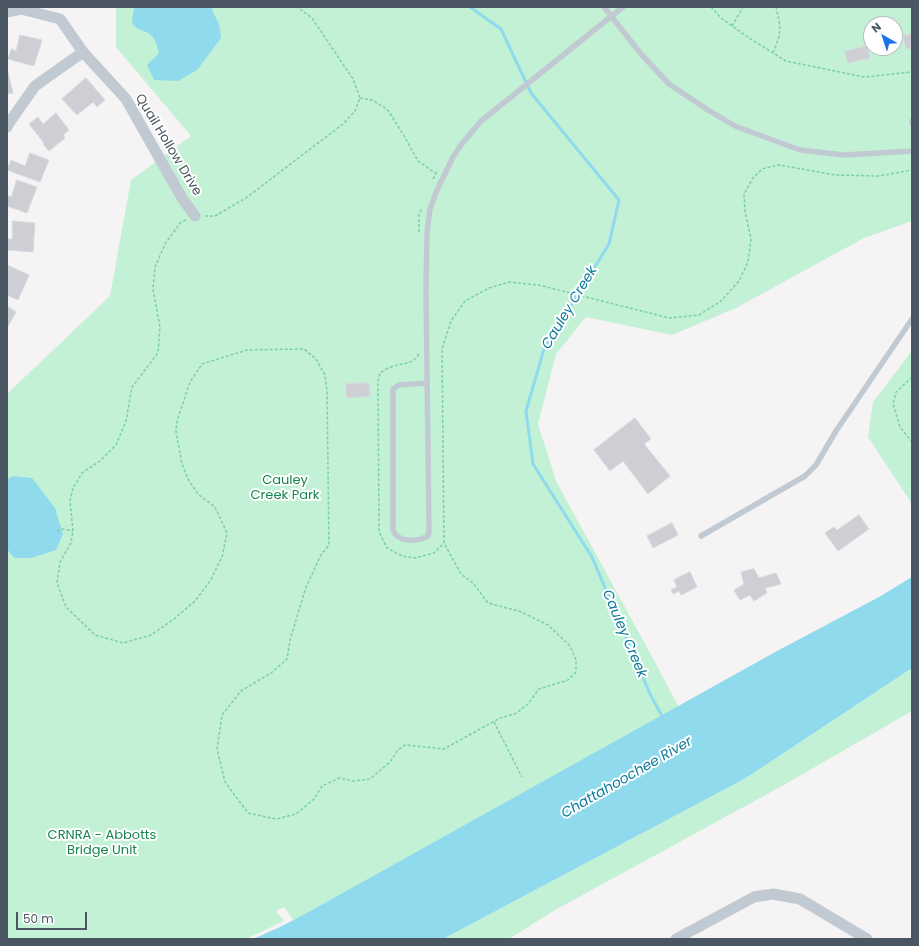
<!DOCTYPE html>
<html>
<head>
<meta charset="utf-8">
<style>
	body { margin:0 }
	#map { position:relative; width:919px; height:946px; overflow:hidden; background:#f5f3f3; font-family:Poppins,sans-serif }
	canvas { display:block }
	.frame { position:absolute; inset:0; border:8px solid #4a5661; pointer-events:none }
	.north { position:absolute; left:863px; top:16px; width:40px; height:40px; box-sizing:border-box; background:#fff; border:1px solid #b7bbc0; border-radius:50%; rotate:321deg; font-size:11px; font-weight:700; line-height:16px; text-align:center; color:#4a5661 }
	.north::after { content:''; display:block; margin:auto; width:14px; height:18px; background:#1a73e8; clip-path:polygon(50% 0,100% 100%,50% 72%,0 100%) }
	.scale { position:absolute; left:16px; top:912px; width:71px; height:18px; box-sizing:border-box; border:2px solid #4a5661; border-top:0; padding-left:5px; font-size:12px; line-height:14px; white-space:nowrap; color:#4a5661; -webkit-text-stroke:3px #fff; paint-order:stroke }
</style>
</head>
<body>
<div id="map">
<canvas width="919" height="946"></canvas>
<div class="frame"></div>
<div class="north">N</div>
<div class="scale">50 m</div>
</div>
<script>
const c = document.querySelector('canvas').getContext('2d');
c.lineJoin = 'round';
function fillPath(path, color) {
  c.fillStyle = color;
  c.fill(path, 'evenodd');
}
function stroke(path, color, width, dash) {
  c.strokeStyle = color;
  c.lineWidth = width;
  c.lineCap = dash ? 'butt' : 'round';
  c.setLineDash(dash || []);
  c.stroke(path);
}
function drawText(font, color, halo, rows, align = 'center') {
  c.font = font + ' Poppins,sans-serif';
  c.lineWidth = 4;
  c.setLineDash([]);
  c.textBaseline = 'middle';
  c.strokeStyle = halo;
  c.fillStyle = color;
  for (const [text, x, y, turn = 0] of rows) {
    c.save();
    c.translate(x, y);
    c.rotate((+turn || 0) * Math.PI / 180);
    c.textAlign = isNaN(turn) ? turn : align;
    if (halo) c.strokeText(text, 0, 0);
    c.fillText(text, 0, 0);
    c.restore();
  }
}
fillPath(new Path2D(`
	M116,7H912V221L864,238L736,308L672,335L586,317L556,354L538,424L556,481L656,664L684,717L299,928L284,907L276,911L284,921L246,939H7V394L110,296L131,180L191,136L116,47ZM871,24H895V48H871Z
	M912,351V504L868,437L873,402Z
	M912,668V711L782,786L555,910L509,939H443L746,778Z`), '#c3f1d5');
fillPath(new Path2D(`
	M134,7H213L212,10L219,24L221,38L197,70L178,81L154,80L147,65L159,53C157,45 155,37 148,33C139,28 137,31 132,22Z
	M13,476L32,478L55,508L63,534L56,550L31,558H14L7,549V480Z
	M912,577V668L746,778L443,939H253L280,927L305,914L777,651L879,597Z`), '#90daee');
stroke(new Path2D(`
	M470,7L501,29L531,93L619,200L609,244L544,349L526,411L533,464L592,557L650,694L663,718`), '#90daee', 3);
const building = new Path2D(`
	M912,34V48L906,49L903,36Z
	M20,35L42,40L34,66L8,59L11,49L16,51Z
	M867,46L870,58L848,63L845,52Z
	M7,72H8L13,93L7,94Z
	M86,78L105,100L97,107L93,102L77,115L62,99Z
	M56,113L69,130L63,135L65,138L49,151L43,144L44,143L29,124L38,117L43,124Z
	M30,153L49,160L40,182L7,170L11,160L25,166Z
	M17,180L37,187L27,213L7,206V195L11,197Z
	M13,221L35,223L33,252L7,250V239H12Z
	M7,265L29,275L18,300L7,295Z
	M7,306L16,312L7,328Z
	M369,383L370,396L346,398V384Z
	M635,418L651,439L644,444L670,476L648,494L623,461L610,471L594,450Z
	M859,515L869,529L838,551L825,533L834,527L837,530Z
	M672,523L678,535L653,548L647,536Z
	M754,569L759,578L776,573L781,584L765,588L767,593L754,601L750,595L740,600L734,590L744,584L741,572Z
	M690,572L697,587L681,595L679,591L673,594L671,590L677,587L674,580Z`);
fillPath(building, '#cdcfd5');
stroke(building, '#d7d9de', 1);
stroke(new Path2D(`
	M711,7L721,18L749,38L786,61L864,77L912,72
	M732,26L743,7
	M773,53C782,32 781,28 776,7
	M360,98L372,100L387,109L403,134L418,161L435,173
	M433,179L438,170
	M205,216H215L246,198L343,124L355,111L360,98L353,79L312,18L297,7
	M186,220L181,222L165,244L155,267L153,289L160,327L158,353L132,387L126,421L116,445L100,461L82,473L73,488L70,501L73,531L71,543L60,562L57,583L66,607L95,635L123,643L151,635L174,619L195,601L210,581L222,557L227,533L215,507L199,495L189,481L182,464L176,432L177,421L190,382L202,364L247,350L304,349L316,359L325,375L327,391L329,545L321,555L306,587L290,640L287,659L271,673L241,691L222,715L217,749L225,782L248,813L276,819L296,814L314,799L322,786L339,778L354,781L370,779L390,762L398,750L405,745L444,749L500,718L515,714L528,704L539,689L568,680L576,672V660L570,646L548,625L519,611L488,603L473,583L461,574L444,543L442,349L451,321L465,301L489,288L509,282L539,285L669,318L699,315L721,301L739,281L748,262L751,239L745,211L744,194L753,178L762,169L778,165L785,166L835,175L879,176L912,170
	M419,232V215L422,208
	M419,354C411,366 403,362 391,367C387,368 383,371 380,373L378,381L379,532L387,548L402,556L415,558L434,553L444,543
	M912,377L896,392L893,404L900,427L912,442
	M57,531L62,529L73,531
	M494,722L522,777`), '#7ad0a6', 1.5, [3, 2]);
stroke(new Path2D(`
	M604,7L641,54L669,84L708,110L735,126L800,150L844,155L912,151
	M912,121V123
	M427,383L399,385L393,389V530C398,543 417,542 428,536L429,531L426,290L427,233L430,209L437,190L453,157L461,145L481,121L623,7
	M701,536L805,476L816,465L836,431L912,319`), '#c1cad2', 5.5);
stroke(new Path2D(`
	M7,12L21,9L60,19L83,52L126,99L182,198L195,216
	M7,127L9,123L35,86L83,52
	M676,939L754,897L773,894L800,899L867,939`), '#c1cad2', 11);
drawText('13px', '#4a5661', '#fff', [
	["Quail Hollow Drive",168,145,59]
]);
drawText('13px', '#17864f', '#fff', [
	["Cauley",285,481],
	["Creek Park",285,496],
	["CRNRA - Abbotts",102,836],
	["Bridge Unit",102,851]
]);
drawText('italic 14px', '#0c7c9b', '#fff', [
	["Cauley Creek",570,308,-59],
	["Cauley Creek",624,634,67],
	["Chattahoochee River",627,778,-30]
]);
</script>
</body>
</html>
